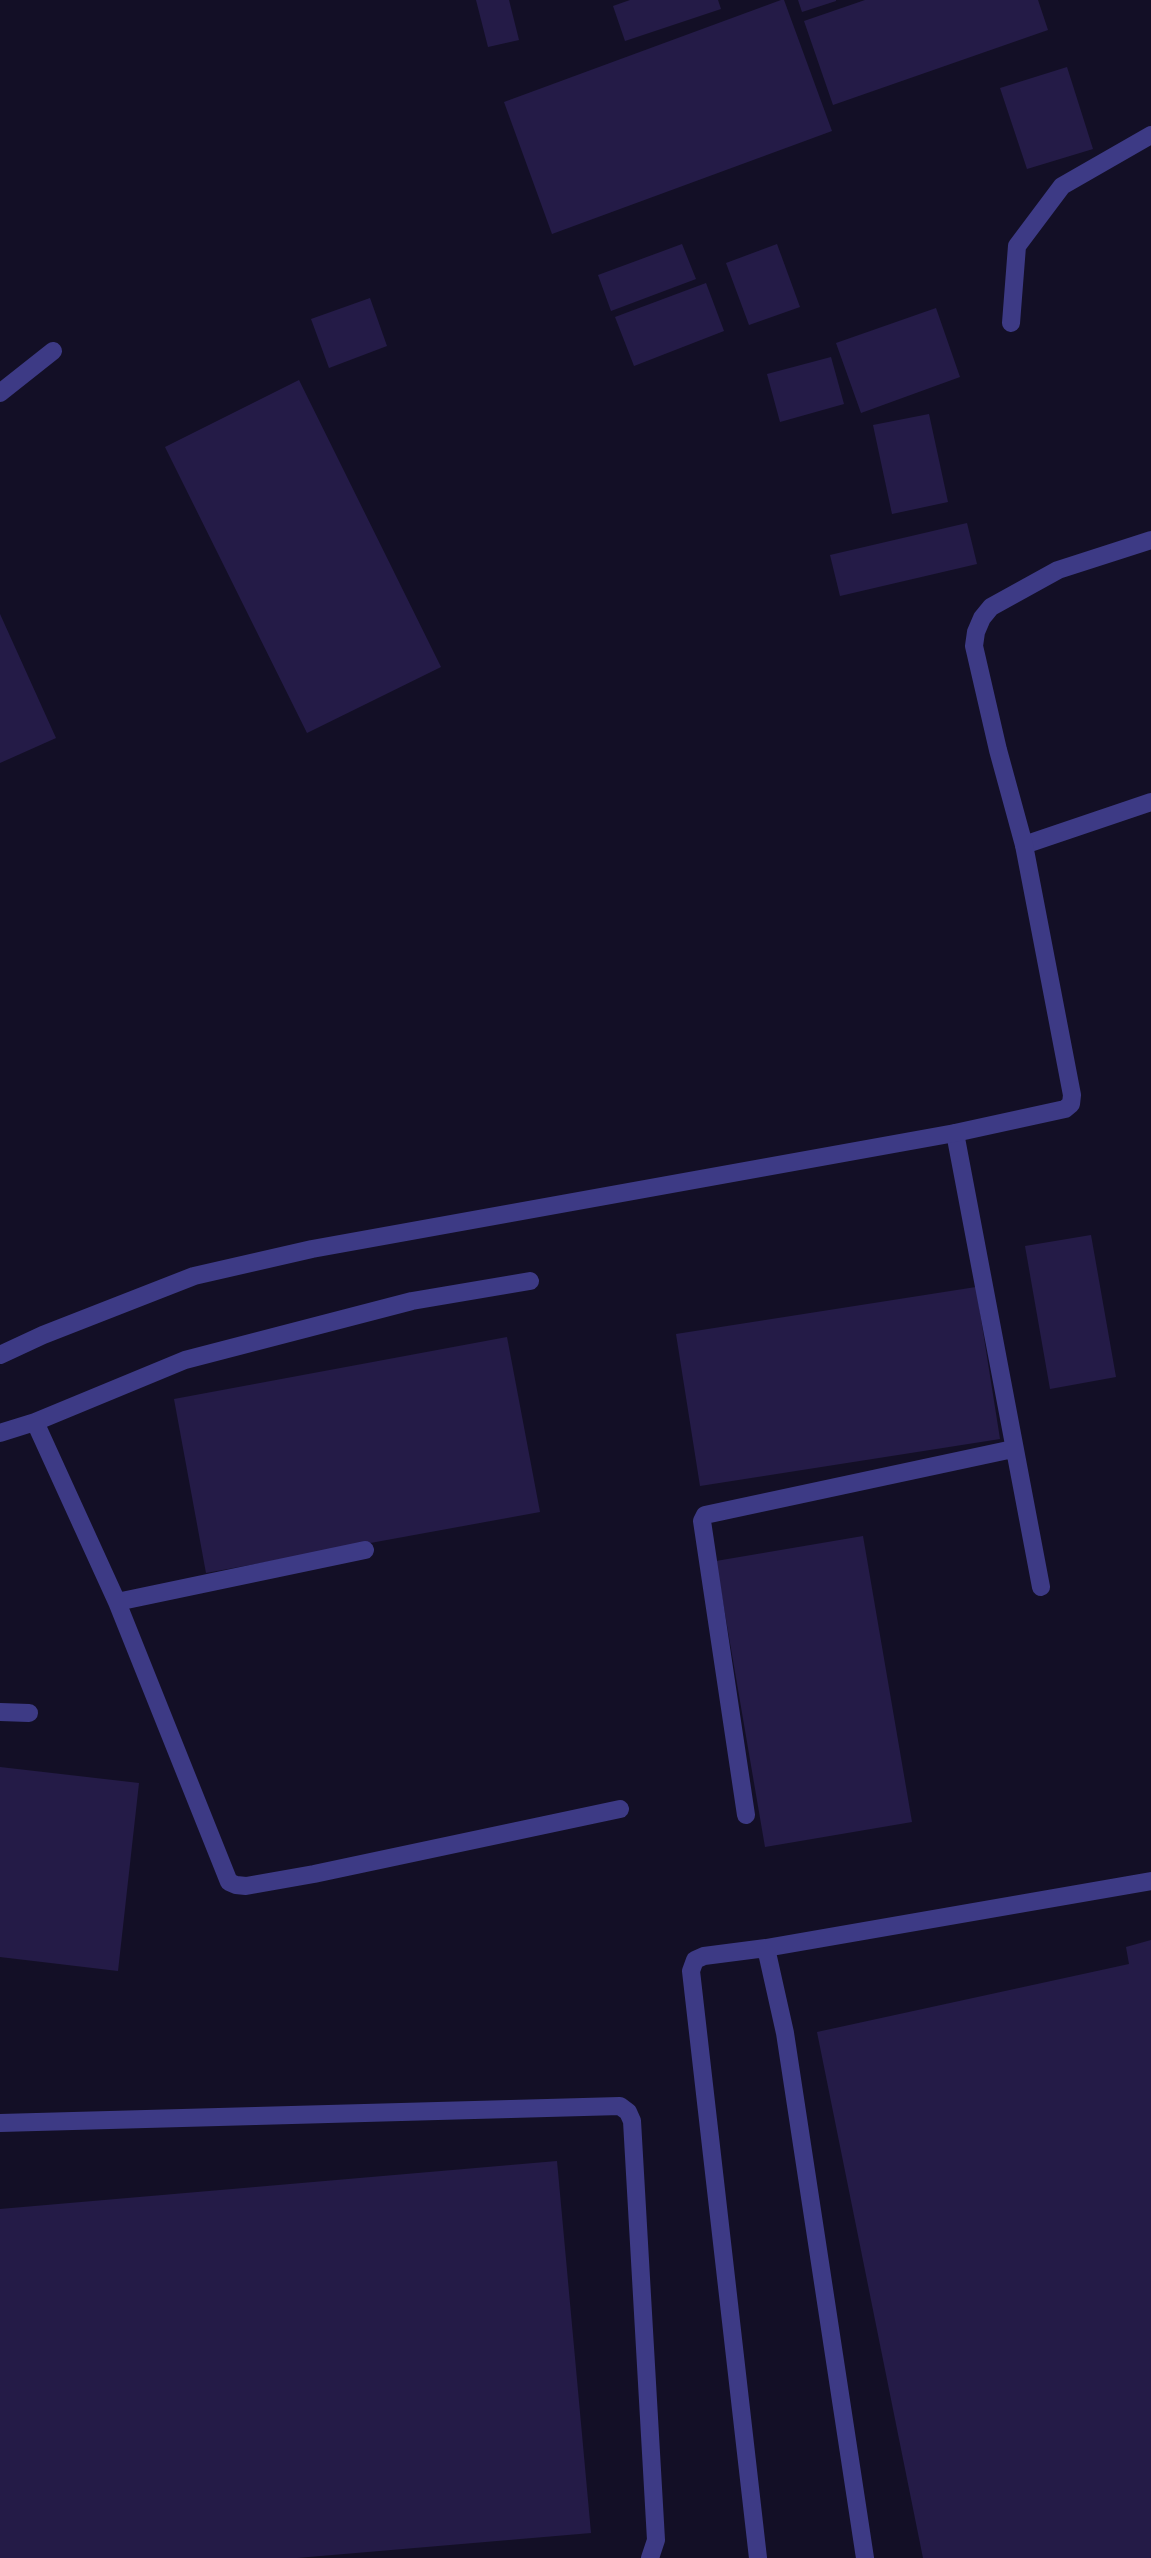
<!DOCTYPE html>
<html>
<head>
<meta charset="utf-8">
<style>
	body { margin:0 }
	canvas { display:block; background:#130f26 }
</style>
</head>
<body>
<canvas width="1151" height="2558"></canvas>
<script>
const c = document.querySelector('canvas').getContext('2d');
c.lineJoin = 'round';
function fillPath(path, color) {
  c.fillStyle = color;
  c.fill(path, 'evenodd');
}
function stroke(path, color, width, dash) {
  c.strokeStyle = color;
  c.lineWidth = width;
  c.lineCap = dash ? 'butt' : 'round';
  c.setLineDash(dash || []);
  c.stroke(path);
}
fillPath(new Path2D(`
	M476,0H509L519,40L488,47Z
	M630,0H718L721,9L625,41L613,6Z
	M781,0H784L832,131L552,234L504,102Z
	M798,0H836V1L802,12Z
	M865,0H1038L1048,30L833,105L804,21Z
	M1067,67L1093,149L1027,169L1000,88Z
	M682,244L696,279L611,311L598,275Z
	M777,244L800,307L749,325L726,263Z
	M706,283L724,331L634,366L615,317Z
	M370,298L387,346L329,368L311,319Z
	M936,308L960,377L861,413L836,343Z
	M831,357L844,404L780,422L767,374Z
	M299,380L441,667L307,733L165,447Z
	M929,414L948,502L892,514L873,425Z
	M967,523L977,564L840,596L830,555Z
	M0,614L56,738L0,763Z
	M1091,1235L1116,1377L1050,1389L1025,1246Z
	M976,1287L1000,1439L700,1486L676,1334Z
	M507,1337L540,1512L206,1573L174,1399Z
	M863,1536L912,1822L765,1847L716,1561Z
	M0,1767L139,1783L118,1971L0,1957Z
	M1151,1940V2558H923L817,2032L1129,1964L1126,1947Z
	M557,2161L591,2533L297,2558H0V2209Z`), '#241b47');
stroke(new Path2D(`
	M1011,323L1017,246L1062,186L1151,135
	M955,1133L1041,1587
	M35,1422L185,1360L412,1301L530,1281
	M0,1433L35,1422L117,1602L229,1882L236,1885L246,1886L314,1874L620,1809
	M117,1602L365,1550
	M0,1712L29,1713
	M746,1815L702,1521L705,1515L1013,1449
	M766,1948L785,2033L865,2558
	M0,2123L620,2106L628,2112L632,2121L656,2540L650,2558
	M758,2558L691,1971L695,1960L704,1956L766,1948L1151,1881`), '#3d3a85', 18);
stroke(new Path2D(`
	M0,393L53,351
	M1024,845L1151,802`), '#3d3a85', 18);
stroke(new Path2D(`
	M0,1355L43,1335L194,1276L312,1249L955,1133L1065,1109L1071,1104L1072,1095L1024,845L998,750L974,646L976,632L982,618L991,607L1058,570L1151,540`), '#3d3a85', 18);
</script>
</body>
</html>
